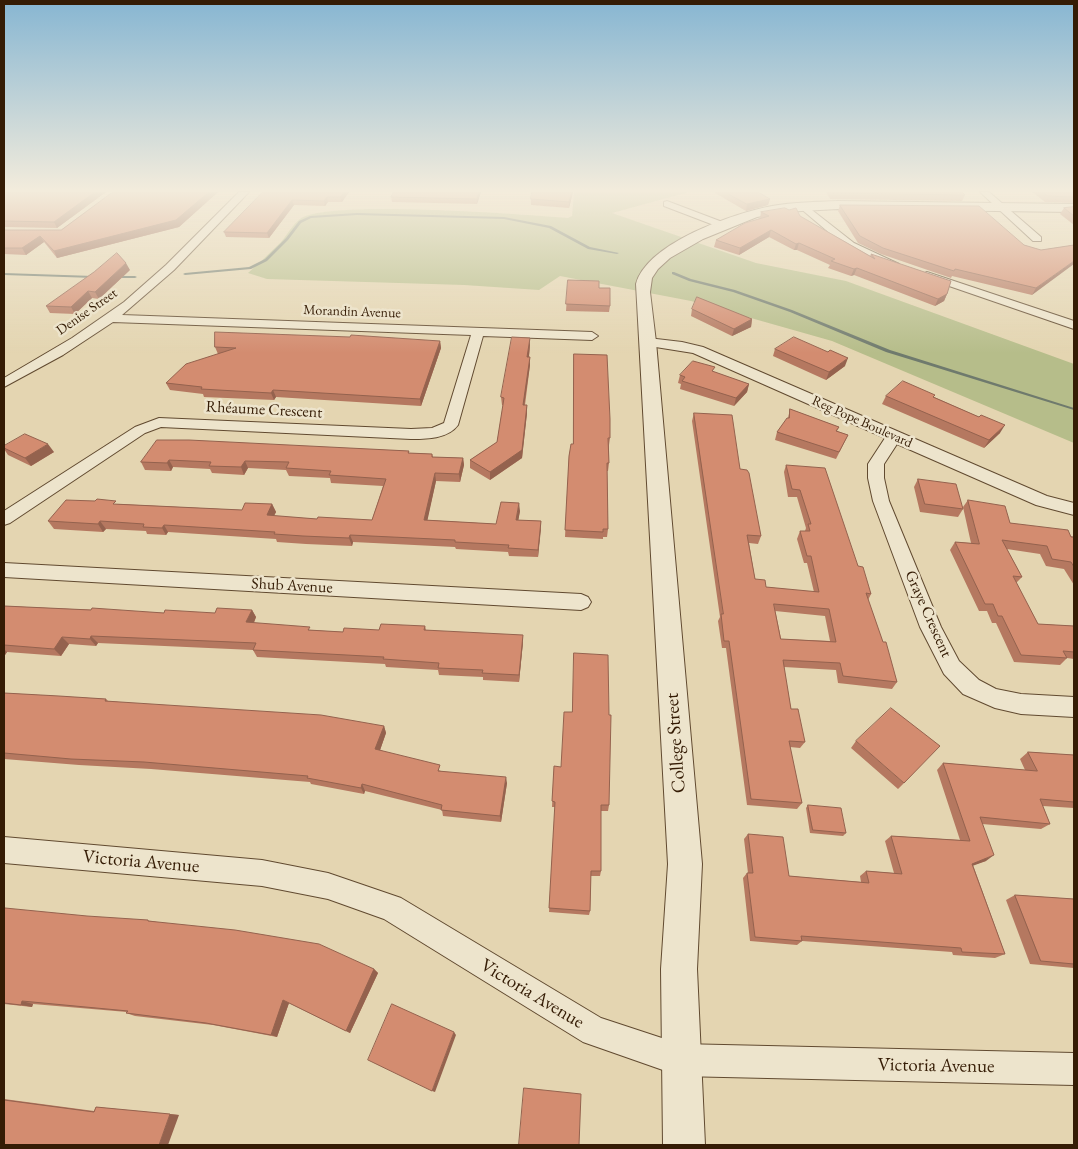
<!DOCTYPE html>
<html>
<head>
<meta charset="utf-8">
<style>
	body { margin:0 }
	#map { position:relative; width:1078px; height:1149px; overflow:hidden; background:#e4d5b1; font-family:"EB Garamond",serif }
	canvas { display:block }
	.frame { position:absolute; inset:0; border:5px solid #351c05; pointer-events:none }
</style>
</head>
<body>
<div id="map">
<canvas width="1078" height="1149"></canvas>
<div class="frame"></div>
</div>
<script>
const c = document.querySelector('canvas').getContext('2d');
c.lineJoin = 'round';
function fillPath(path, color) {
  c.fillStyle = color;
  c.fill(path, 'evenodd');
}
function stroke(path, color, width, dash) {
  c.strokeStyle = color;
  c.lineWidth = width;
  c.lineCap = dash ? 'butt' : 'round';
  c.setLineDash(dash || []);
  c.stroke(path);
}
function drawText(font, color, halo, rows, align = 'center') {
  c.font = font + ' "EB Garamond",serif';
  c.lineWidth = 5;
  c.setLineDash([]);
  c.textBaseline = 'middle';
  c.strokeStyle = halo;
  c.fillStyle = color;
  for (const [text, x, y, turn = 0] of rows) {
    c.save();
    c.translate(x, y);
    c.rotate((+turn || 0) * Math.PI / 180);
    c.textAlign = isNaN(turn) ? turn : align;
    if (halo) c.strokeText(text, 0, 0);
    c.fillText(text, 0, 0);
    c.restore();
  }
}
fillPath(new Path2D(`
	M574,192H689L612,213L756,263L846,281L1074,364V443L832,341L691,301L560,276L539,290L464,285L267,279L248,273C259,263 270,253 281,242C287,235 293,224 300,219C328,199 525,215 568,218L572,216Z`), '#b6bd8a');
fillPath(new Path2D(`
	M357,213L504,217L551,226L590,247L619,253L617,254L588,249L549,228L504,219L357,215L311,218L301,223L288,240L267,261L251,269L185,275L183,274L185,273L249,267L265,259L286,238L299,221L310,216Z
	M672,272H674L691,279L735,290L792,310L890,350L1074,408V410L886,352L790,312L733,292L689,281L672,274Z
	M4,273L94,276L96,277L94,278L4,275Z
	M113,276H135L137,277L135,278H113Z`), '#6f7a6d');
const minor = new Path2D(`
	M239,192H249L174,270L122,315L592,332L598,336L592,340L483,336L458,425C448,439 426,439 411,439L161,427L145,433L10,523L4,525V511L135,427L159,418L411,429L432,428L444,423L471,335L113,322L63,355L4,387V378L72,338L124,302L166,265Z
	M980,192H989L1041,237V241H1033Z
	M667,201L725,223L727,225L725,227H719L664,206V202Z
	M803,203L854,243L899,264L898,266H890L846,247L800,208L798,206Z
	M927,272L1074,321V329L923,277L921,275Z
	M648,338L682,342L703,347L1047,496L1074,503V515L1036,505L897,444L884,464V478L889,501L941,627L959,661L979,680L996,689L1021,694L1074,697V717L1021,714L995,708L963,694L944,674L920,627L873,501L868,478V464L885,438L693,353L643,345L642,342L643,339Z
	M4,563L581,594L588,597L591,602L588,607L581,610L4,577Z
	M4,837L262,860L328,873L401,898L601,1018L680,1044L1074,1053V1085L680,1076L583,1042L384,919L328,899L262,886L4,863Z`);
const tertiary = new Path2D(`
	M838,201L1074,204V212L838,209L784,212L757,217L703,239L670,258L658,269L652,278L650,292L656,342L702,864L697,969L705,1145H663L661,969L668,864L636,284C647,243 734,213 772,206C794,202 816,202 838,201Z`);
stroke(minor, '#614a30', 2);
stroke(tertiary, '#614a30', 2);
fillPath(minor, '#ede4cc');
fillPath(tertiary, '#ede4cc');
fillPath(new Path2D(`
	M4,192H106L57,228L4,227Z
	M113,192H218L179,227L57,258L44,242L26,255L4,254V230H61Z
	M263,192H349L342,202H328L325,206L294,205L269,238L226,237L224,232Z
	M394,192H481L477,204L392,202L391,197Z
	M573,192L569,208L531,205V199Z
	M715,192H758L770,199L768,205L746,211L715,193Z
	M826,192H962L965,195L962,201L830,199Z
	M1032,192H1074V203L1045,202Z
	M840,205L1024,245L1041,250L1074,245L1032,295L952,276L951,278L881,254L858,243L838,211Z
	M1074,207V225L1060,214L1064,208Z
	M761,212L800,216L870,256L871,254L947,294L944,301L935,306L854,275L851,276L828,268L830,265L797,250H794L769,237L739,255L714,247L716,240L760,218Z
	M130,270L99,299L92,298L75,314L50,313L46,306Z
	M568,280L599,288L610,306L609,312L566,311Z
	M692,309L752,319L751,327L732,336L691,316Z
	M530,338V345L529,357L530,365L525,405L527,413L522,458L490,480L470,468V460L497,442L503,405H502L501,397Z
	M440,341L441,348L421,406L276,397L274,400L204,397L203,394L170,390L166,383L218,354L215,347Z
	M775,349L845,366L826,380L773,356Z
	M714,372L749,384L747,392L734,406L680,389L681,384L678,383L680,375Z
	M886,396L934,397L979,417L1000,433L984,448L882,404Z
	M790,409L839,427L837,431L848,435L836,459L775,440L777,432L788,418Z
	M694,413L740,469L761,536L758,544L749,543L755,579L766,587L814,592L807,563H804L797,539L800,531H805L806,528L797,497H788L784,472L786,465L858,566L871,594L868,600L897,682L892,689L838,683L836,670L784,667L791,709L805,742L800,748L790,747L802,803L797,809L747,805L726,648H722L718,621L720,617L692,421ZM775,611L825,616L830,641L781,639Z
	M610,438L609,445V463L608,471H607L608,529L607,537H603V539L565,537L569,456L573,444Z
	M157,440L409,451V453L432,454L433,457L463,458L464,465L460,482L436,481L427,520L496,524L520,511L518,520L541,521L538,557L509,556L508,552L456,549L455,547L353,542L352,546L306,544L277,542L276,539L168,532L166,535L147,534L146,531L106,529L103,532L54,529L48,521L118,504L242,510L272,504L276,512L274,516L317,519L372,520L383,486L331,483L330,478L289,476L286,470L248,468L244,475L212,473L210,469L173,467L171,471L145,470L141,462Z
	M4,446L54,452L31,466L8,455L4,449Z
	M918,479L963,509L958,517L920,512L914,487Z
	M968,500L1010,523L1074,537V585L1064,569L1046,566L1040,554L1007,549L1022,577L1016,583L1038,624L1074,626V659L1067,658L1060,665L1014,662L996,623H992L987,611H979L950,550L955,542L971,543L963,507Z
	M4,606L164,613H215L252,610L256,617L254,623L311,630L343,632L379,630L425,626L426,630L523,642L519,682L483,680V677L439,675L438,670L386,667L385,664L257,657L253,650L98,643L96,646L69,644L61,656L7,652L5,655H4Z
	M4,693L106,699L108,701L384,726L386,733L380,750L441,771L507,783L501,822L443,816L442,810L365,791L364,794L311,784L310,782L151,769L79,765L4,759Z
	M856,741L904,783L898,789L851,748Z
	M1028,752L1074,755V808L1043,806L1050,824L1041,829L982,824L986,861L973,865L1005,954L995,958L953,955L952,952L802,941L797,945L750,941L743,878L747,873H748L744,839L748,834L789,876L861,882L860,876L866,871L894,873L885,841L891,836L960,840L937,770L943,763L1025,770L1020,759Z
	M554,766L609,805L608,811H601V871L600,876H591L590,911L589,915L549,912L555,807H552Z
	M808,805L846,833L843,836L810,833L806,808Z
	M1015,895L1074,899V968L1030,964L1006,900Z
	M4,911L152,921L374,969L378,973L350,1033L289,1003L277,1037L213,1025L135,1016L126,1013L127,1012L33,1004L32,1007L4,1004Z
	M4,1099L94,1111L96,1107L179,1115L4,1145Z`), '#b57860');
fillPath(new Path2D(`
	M95,192H106L57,228L54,222Z
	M209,192H218L179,227L57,258L54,251Z
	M344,192H349L342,202L340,197Z
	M479,192H481L477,204V199Z
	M572,192H573L569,208V202Z
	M327,197L328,202L325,206L324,201Z
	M770,199L768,205L746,211L747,204Z
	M292,200L294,205L269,238L267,233Z
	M771,230L769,237L739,255L740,248Z
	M40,236L44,242L26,255L22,248Z
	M799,243L797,250H794L796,244Z
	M1074,261V264L1032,295L1036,288Z
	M126,263L130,270L99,299L95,292Z
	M857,268L854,275L851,276L854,269Z
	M88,291L92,298L75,314L71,307Z
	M947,294L944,301L935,306L938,299Z
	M752,319L751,327L732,336L734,329Z
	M530,338V345L528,365L527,357Z
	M440,341L441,348L421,406L420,399Z
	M530,357V365L523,413V405Z
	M848,358L845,366L826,380L829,372Z
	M749,384L747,392L734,406L736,398Z
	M273,390L276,397L274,400L271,393Z
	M527,405V413L522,458L490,480V472Z
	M1005,425L1000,433L984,448L989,440Z
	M48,444L54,452L31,466L25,458Z
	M463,458L464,465L460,482L459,474Z
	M169,460L173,467L171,471L167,463Z
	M245,461L248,468L244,475L241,467Z
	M435,473L436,481L426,527L424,520Z
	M519,503L520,511L517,528L516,520Z
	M272,504L276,512L270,523L267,515Z
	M100,521L106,529L103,532L98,524Z
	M541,521V529L538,557V550Z
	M164,525L168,532L166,535L162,528Z
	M350,535L353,542L352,546L349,538Z
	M252,610L256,617L251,629L246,622Z
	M523,635V642L519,682V675Z
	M91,636L98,643L96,646L90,639Z
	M62,637L69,644L61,656L54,649Z
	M4,649L7,652L5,655L4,654Z
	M384,726L386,733L378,756L375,749Z
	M506,777L507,783L501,822L500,816Z
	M362,784L365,791L364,794L361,788Z
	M994,855L986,861L964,869L972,864Z
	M374,969L378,973L350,1033L346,1031Z
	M283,1000L289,1003L277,1037L271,1035Z
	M22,1001L33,1004L32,1007L21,1005Z
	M454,1032L456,1035L435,1092L432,1091Z
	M170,1114L179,1115L168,1145H159Z`), '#94624e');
const building = new Path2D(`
	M4,192H95L54,222L4,221Z
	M113,192H209L176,220L54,251L40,236L22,248H4V230H61Z
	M263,192H344L340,197H327L324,201L292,200L267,233L224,232Z
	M394,192H479L477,199L391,197Z
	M532,192H572L569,202L531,199Z
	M725,192H758L770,199L747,204Z
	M831,192H962L965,195L832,193Z
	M1043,192H1074V197L1048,196Z
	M840,205L979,206L1024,245L1041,250L1074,245V261L1036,288L955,269L954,271L883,248L860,236Z
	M1074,207V216L1064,208Z
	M785,208L789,210L796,208L800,216L875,259L871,254L951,281L947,294L938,299L857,268L854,269L831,261L835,259L799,243L796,244L771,230L740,248L716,240L745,223L769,216L761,212Z
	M117,253L126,263L95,292L88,291L71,307L46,306L94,272Z
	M568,280L599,281V288H610V306L566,304Z
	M697,297L752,319L734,329L692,309Z
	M215,332L350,337L351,335L440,341L420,399L273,390L271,393L201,389L202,387L166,383L186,364L236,348L215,347Z
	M512,337L530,338L527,357H530L523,405H527L522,450L490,472L470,460L497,442L504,398L501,397Z
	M794,337L828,352L830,350L848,358L829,372L775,349Z
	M574,354L607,355L610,419V438H608L609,463H607L608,529H603V532L565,530L569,456L571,444H573Z
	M693,361L715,367L712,371L749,384L736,398L682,381L685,377L680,375Z
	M903,381L935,395L933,397L979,417L981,415L1005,425L989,440L886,396Z
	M790,409L839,427L836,431L848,435L839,452L777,432L787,418H789Z
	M694,413L732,415L740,469L747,470L749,473L761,536L747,535L755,579L765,580L766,587L819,592L811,556H807L800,531H810L808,524H811L800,490L792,489L786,465L825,468L858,566L863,567L871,594L866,593L883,642H886L897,682L843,676L840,663L783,660L791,709H798L805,742L789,741L802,803L751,799L729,641H724L721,614H723ZM774,604L829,609L836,642L781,639Z
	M25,434L48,444L25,458L4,448V446Z
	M157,440H189L409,451L408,453L432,454V457L463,458L459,474L435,473L424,520L496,524L501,502L519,503L516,520L541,521L538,550L508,548L509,545L455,542V540L350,535L349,538L303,536L274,534L275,532L164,525L162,528L143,527L144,524L100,521L98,524L48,521L66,500L95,501L97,499L116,501L113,504L242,510L245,503L272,504L267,515L317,519L318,517L372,520L386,479L329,475L331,471L286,468L289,462L245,461L241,467L209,466L211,462L169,460L167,463L141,462Z
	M918,479L956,484L963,509L925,504Z
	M968,500L1005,506L1010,523L1068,530L1071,537H1074V567L1071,562L1052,559L1047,546L1002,540L1022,577L1013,576L1038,624L1074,626V652L1063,651L1067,658L1021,655L1002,616H998L993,604H985L955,542L979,544Z
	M4,606L91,610L92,608L164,613L165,610L215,613L217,608L252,610L246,622L310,627L308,630L343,632L344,628L379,630L381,624L425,626L424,630L523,635L519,675L482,673L483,670L438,668L439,663L383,659L384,657L253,650L256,643L91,636L90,639L62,637L54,649L4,645Z
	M574,653L608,655L609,715H611L609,805H601V871H591L590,911L549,908L555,802L552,801L554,766L561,767L564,712H572Z
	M4,693L59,696L106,699L105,701L321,715L384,726L375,749L440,765L438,771L506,777L500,816L441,810L442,805L362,784L361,788L307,778L308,776L144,762L71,759L4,753Z
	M891,708L940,746L904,783L856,741Z
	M1028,752L1074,755V802L1040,799L1050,824L980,817L994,855L972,864L1005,954L962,952L961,948L801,936L802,941L755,937L747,873H753L748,834L783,837L789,876L869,883L866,871L902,874L891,836L970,841L943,763L1037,771Z
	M808,805L841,808L846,833L813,830Z
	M1015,895L1074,899V964L1041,961Z
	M5,908L87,916L148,920V921L235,930L319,944L374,969L346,1031L283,1000L271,1035L206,1023L126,1013L128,1011L22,1001L21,1005L4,1003V911Z
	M392,1004L454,1032L432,1091L368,1060Z
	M524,1088L581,1094L579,1145H519Z
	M4,1100L94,1112L96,1107L170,1114L159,1145H4Z`);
fillPath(building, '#d38c70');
stroke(building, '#94624e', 1);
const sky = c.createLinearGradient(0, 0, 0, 353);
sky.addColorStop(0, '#87b6d2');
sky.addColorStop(0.54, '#f3ecdc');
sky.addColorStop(1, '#f3ecdc00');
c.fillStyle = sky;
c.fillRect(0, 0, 1078, 353);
drawText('14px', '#351c05', '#ede4cc', [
	["Denise Street",87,312,-35],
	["Morandin Avenue",352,312,2],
	["Reg Pope Boulevard",862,422,24]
]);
drawText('16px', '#351c05', '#ede4cc', [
	["Rhéaume Crescent",264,410,3],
	["Shub Avenue",292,586,3],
	["Graye Crescent",928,614,66]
]);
drawText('19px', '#351c05', '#ede4cc', [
	["College Street",676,743,-94],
	["Victoria Avenue",141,862,5],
	["Victoria Avenue",532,994,31],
	["Victoria Avenue",936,1066,1]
]);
</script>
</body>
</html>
